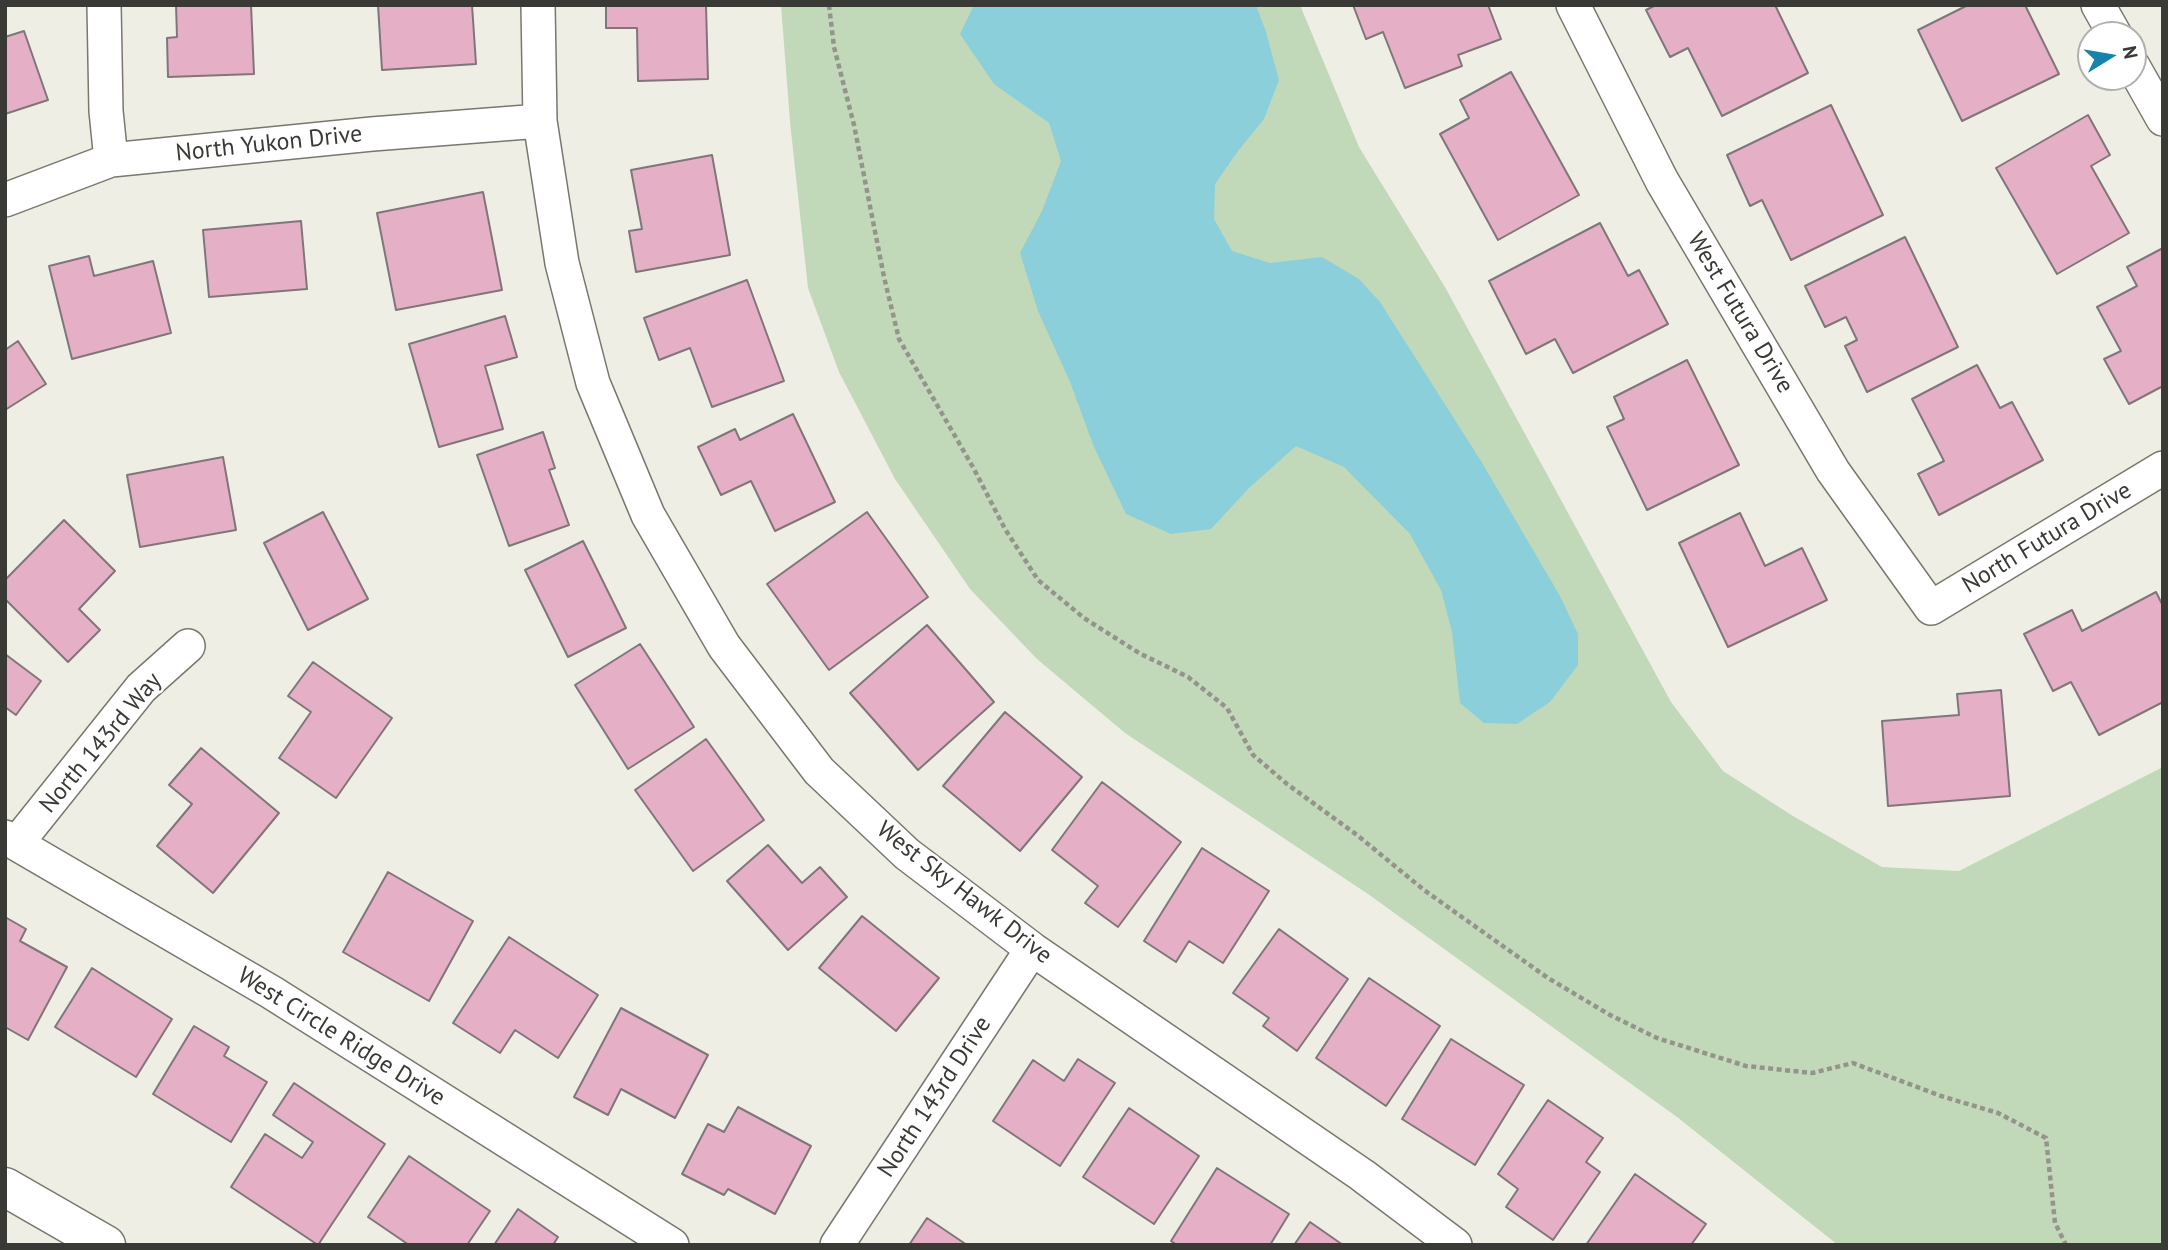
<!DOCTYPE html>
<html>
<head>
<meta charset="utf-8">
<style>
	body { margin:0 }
	#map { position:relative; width:2168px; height:1250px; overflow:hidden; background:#efeee4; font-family:"PT Sans",sans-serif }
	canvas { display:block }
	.frame { position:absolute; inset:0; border:7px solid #393935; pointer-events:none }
	.north { position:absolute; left:2077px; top:21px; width:70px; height:70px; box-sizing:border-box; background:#fff; border:2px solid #b0b0ae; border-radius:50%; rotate:79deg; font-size:19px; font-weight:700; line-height:28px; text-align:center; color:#393935 }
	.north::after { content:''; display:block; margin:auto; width:24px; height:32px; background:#1683ab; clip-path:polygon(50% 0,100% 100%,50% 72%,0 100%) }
</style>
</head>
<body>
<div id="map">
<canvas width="2168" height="1250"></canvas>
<div class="frame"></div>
<div class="north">N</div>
</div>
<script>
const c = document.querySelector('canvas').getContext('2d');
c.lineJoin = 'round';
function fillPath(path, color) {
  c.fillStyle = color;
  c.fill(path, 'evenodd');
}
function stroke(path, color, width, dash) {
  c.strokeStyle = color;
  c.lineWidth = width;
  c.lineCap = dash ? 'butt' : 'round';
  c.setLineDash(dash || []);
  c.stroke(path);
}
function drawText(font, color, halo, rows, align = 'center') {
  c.font = font + ' "PT Sans",sans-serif';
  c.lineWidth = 5;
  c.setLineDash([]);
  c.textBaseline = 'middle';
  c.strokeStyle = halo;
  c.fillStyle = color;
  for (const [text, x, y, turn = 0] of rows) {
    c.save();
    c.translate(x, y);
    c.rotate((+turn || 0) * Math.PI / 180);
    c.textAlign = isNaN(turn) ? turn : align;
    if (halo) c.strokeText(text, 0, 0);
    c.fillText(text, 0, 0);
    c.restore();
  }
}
fillPath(new Path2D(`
	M781,5H1300L1359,147L1445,287L1671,702L1723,771L1793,816L1882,867L1959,871L2163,767V1245H1838L1677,1117L1368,894L1125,733L1037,659L970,589L895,479L839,372L808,288L790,122Z`), '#c1d9b9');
fillPath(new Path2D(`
	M974,5H1256L1266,32L1279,80L1264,119L1238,151L1215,184L1214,219L1232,251L1270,263L1322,257L1359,279L1380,302L1481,461L1560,596L1578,634V665L1550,702L1517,724L1484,723L1460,703L1452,632L1441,590L1410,534L1344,467L1296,446L1248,489L1211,529L1171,534L1126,514L1094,447L1070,382L1038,311L1020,253L1042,211L1061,161L1049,123L994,84L960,34Z`), '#8bcfdb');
const building = new Path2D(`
	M176,5H251L254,74L168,77L167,38L177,37Z
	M378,5H472L476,64L382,70Z
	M606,5H706L708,79L638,81L637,28H606Z
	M1353,5H1488L1501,39L1458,55L1462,66L1405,88L1383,32L1366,39Z
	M1656,5H1775L1808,73L1722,116L1688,48L1670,57L1646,10Z
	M1968,5H2025L2059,74L1962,121L1918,30Z
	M24,31L48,100L5,114V37Z
	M1511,72L1579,195L1498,240L1440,134L1469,118L1460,100Z
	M1831,105L1883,215L1791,260L1762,200L1750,206L1727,155Z
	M2088,115L2110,155L2091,166L2129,233L2057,274L1996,168Z
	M712,155L730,255L636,272L629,231L642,229L631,170Z
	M483,192L502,290L396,310L377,213Z
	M301,221L307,289L209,297L203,230Z
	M1600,223L1628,276L1639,270L1668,324L1573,373L1555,339L1526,354L1489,281Z
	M1905,237L1958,347L1867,392L1845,346L1857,340L1846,317L1825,327L1805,286Z
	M2163,248V386L2129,404L2104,359L2121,351L2097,307L2137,286L2127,267Z
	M89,256L94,276L153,261L171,333L72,359L49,266Z
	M747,280L784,381L712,407L690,348L659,360L644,318Z
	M505,316L517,357L485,366L503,429L439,447L409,344Z
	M18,341L46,384L5,410V350Z
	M1687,360L1739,465L1647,510L1607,427L1624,419L1614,397Z
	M1977,365L2000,408L2012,402L2043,460L1939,515L1918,474L1944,461L1912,399Z
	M793,414L835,502L775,531L751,481L721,495L698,447L735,429L740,440Z
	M543,432L555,468L549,470L569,525L509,546L477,455Z
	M223,457L236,530L140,547L127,475Z
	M323,512L368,599L308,630L264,543Z
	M867,512L928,597L829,670L767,584Z
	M1740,513L1765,566L1802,548L1827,600L1728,647L1679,543Z
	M64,520L115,571L79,609L100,630L68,662L5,599V580Z
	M583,541L626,628L568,657L525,570Z
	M2156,592L2163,606V702L2099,735L2071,682L2053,691L2024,634L2072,610L2082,631Z
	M927,625L994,702L918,770L850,693Z
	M640,644L694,727L628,769L575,685Z
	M5,654L41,681L16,715L5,707Z
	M313,662L392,718L336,798L279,758L311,712L288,696Z
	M2001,690L2010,796L1888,806L1882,721L1959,715L1957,694Z
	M1005,712L1082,777L1020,851L943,786Z
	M706,739L764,820L693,871L635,790Z
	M201,748L279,813L213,893L157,846L192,804L169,785Z
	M1102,782L1181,842L1118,927L1085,903L1098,886L1052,850Z
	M768,845L802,883L820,867L847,897L788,950L727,881Z
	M1202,848L1269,891L1223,963L1189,941L1176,962L1144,941Z
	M388,872L473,921L429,1001L343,952Z
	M862,916L939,978L896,1031L819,968Z
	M5,917L26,929L20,941L67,967L28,1040L5,1027Z
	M1279,929L1348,979L1297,1051L1263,1026L1269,1018L1233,993Z
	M509,937L598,995L558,1058L515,1030L500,1053L453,1023Z
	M92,968L172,1019L136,1077L55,1027Z
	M1369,978L1440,1026L1386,1106L1316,1058Z
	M621,1008L708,1055L675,1118L621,1089L608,1115L574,1097Z
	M194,1026L229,1047L224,1056L267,1082L231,1142L153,1094Z
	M1451,1039L1524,1085L1475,1165L1402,1119Z
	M1078,1059L1115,1083L1060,1166L993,1121L1033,1060L1064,1081Z
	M294,1083L385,1144L318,1245L231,1187L265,1134L302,1158L313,1142L273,1115Z
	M1548,1100L1603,1138L1586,1162L1600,1172L1553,1240L1506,1207L1518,1189L1498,1174Z
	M738,1107L811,1146L775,1214L728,1189L724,1195L682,1174L708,1124L724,1132Z
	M1129,1108L1199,1156L1154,1224L1083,1177Z
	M409,1156L490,1211L467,1245H409L368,1217Z
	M1217,1168L1289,1214L1270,1245H1177L1171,1241Z
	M1635,1174L1706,1224L1691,1245H1586Z
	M518,1209L558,1237L553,1245H494Z
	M927,1218L967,1245H909Z
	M1310,1222L1343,1245H1294Z`);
fillPath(building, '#e5afc6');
stroke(building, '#80767a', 2);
const minor = new Path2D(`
	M104,5L106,111L111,160
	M538,5L540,121L562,263L593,383L648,515L724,646L819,771L907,854L1032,949L1362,1175L1455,1245
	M1573,5L1662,181L1833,471L1931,608L2163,468
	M2098,5L2115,35
	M2133,66L2163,119
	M5,200L111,160L372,134L540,121
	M5,837L271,992L672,1245
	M17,843L141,688L188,646
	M837,1245L1032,949`);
const tertiary = new Path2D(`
	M5,1187L106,1245`);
stroke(minor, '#79776e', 36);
stroke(tertiary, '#79776e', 41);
stroke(new Path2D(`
	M829,5L834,47L854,125L884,277L899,339L974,469L1005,529L1038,580L1084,618L1139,653L1188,677L1227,708L1253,755L1287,784L1357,835L1424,890L1490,937L1548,978L1610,1015L1657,1038L1746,1066L1812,1073L1853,1063L1941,1096L1998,1113L2046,1138L2055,1223L2066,1245`), '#94938c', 4.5, [5, 3.5]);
stroke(minor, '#fff', 33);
stroke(tertiary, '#fff', 38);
drawText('24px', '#393935', '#fff', [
	["North Yukon Drive",269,144,-6],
	["West Futura Drive",1740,313,59],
	["North Futura Drive",2047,538,-31],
	["North 143rd Way",101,743,-50],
	["West Sky Hawk Drive",964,893,38],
	["West Circle Ridge Drive",341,1037,32],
	["North 143rd Drive",935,1097,-57]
]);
</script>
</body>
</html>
